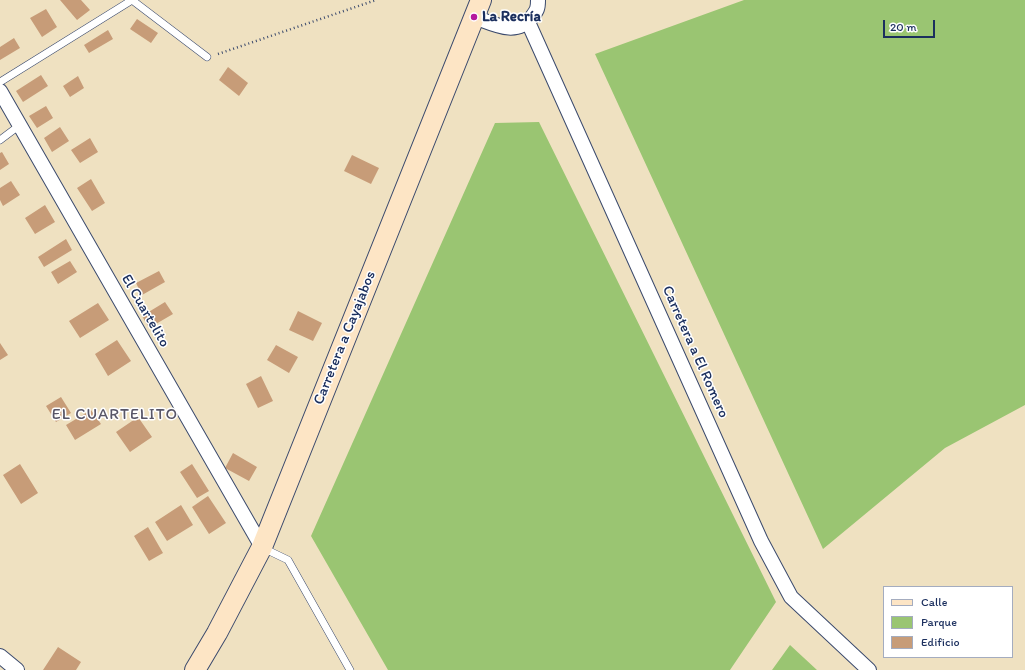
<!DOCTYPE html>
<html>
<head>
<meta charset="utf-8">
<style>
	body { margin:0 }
	#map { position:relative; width:1025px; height:670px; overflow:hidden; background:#efe1c1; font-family:Itim,sans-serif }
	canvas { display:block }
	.legend { position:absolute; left:883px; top:586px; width:130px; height:72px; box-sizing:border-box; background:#fff; border:1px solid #a4acbf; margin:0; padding:5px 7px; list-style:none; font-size:12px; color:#1b2f5e }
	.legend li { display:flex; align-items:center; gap:8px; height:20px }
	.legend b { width:20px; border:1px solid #a4acbf }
	.scale { position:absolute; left:883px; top:20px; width:52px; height:18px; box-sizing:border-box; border:2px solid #1b2f5e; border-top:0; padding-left:5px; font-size:12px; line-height:14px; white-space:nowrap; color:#1b2f5e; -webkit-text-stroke:3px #fff; paint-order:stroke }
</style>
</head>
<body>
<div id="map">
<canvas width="1025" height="670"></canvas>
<ul class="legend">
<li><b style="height:5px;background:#fde5c5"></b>Calle</li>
<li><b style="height:11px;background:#9ac572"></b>Parque</li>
<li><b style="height:11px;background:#c79c78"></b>Edificio</li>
</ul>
<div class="scale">20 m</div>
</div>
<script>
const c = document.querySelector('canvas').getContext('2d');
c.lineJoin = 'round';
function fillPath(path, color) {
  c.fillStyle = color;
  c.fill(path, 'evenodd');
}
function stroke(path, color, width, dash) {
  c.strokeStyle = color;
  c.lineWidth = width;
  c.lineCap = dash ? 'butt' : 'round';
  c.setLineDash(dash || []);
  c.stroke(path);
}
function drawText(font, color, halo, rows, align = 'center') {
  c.font = font + ' Itim,sans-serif';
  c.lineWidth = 3;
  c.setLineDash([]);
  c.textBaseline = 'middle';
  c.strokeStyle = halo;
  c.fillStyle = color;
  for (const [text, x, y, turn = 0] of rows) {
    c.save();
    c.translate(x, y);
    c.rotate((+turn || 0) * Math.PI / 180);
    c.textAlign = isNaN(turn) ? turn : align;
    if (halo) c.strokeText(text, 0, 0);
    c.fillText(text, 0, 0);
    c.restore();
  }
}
fillPath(new Path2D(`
	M744,0H1025V405L945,448L823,549L595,54Z
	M539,122L776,602L730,670H388L311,536L495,123Z
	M790,645L817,670H772Z`), '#9ac572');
fillPath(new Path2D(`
	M60,0H81L90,10L77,20Z
	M46,9L57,27L42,37L30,18Z
	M137,19L158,33L151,43L130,29Z
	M108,30L113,39L89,53L84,45Z
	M14,38L20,48L0,60V47Z
	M228,67L248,83L239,96L219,80Z
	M41,75L48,86L23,102L16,91Z
	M78,76L84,88L70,97L63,86Z
	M46,106L53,118L37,128L29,116Z
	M60,127L69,141L52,152L44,138Z
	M90,138L98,152L80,163L71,150Z
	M2,152L9,164L0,170V153Z
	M352,155L379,168L371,184L344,171Z
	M91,179L105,203L92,211L77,188Z
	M11,181L20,195L3,206L0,200V188Z
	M45,205L55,222L35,234L25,218Z
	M66,239L72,250L44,267L38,257Z
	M70,261L77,272L58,284L51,272Z
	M159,271L165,282L142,295L136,283Z
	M165,302L173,314L149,328L142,316Z
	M98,303L109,320L80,338L69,321Z
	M298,311L322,323L313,341L289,330Z
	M117,340L131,361L108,376L95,354Z
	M0,343L8,355L0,360Z
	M276,345L298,357L289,373L267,360Z
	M261,376L273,401L258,408L246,384Z
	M61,397L71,413L56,422L46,406Z
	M91,410L101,424L75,440L66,425Z
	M138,417L152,437L130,452L116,432Z
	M233,453L257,467L249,481L225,468Z
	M20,464L38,493L21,504L3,475Z
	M192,464L209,491L197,498L180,472Z
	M208,496L226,523L209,534L192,507Z
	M181,505L193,525L167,541L155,522Z
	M148,527L163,553L149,561L134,536Z
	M58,647L81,662L76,670H43Z`), '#c79c78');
const lane = new Path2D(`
	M132,0L207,57
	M0,82L132,0
	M0,140L20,125
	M263,548L288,560L350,670`);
const street = new Path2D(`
	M474,17C494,24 516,37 532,17C537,10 538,9 538,0
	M528,22L761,541L791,597L869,670
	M0,91L262,547
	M0,656L17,670`);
const secondary = new Path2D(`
	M195,670L217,633L262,547L481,0`);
stroke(lane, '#3b4a6d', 8);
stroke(street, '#3b4a6d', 16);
stroke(secondary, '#3b4a6d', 22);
stroke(new Path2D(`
	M218,54L376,0`), '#3b4a6d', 2.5, [1, 3]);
stroke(lane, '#fff', 7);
stroke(street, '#fff', 14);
stroke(secondary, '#fde5c5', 20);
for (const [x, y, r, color] of [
	[474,17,4,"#b5179e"]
]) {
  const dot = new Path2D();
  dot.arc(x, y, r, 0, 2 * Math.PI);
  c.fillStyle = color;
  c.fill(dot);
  stroke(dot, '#fff', 1.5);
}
drawText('bold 15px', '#1b2f5e', '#fff', [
	["La Recría",482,17]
], 'left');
drawText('15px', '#1b2f5e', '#fff', [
	["El Cuartelito",145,311,60],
	["Carretera a Cayajabos",345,338,-68],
	["Carretera a El Romero",695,352,66]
]);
c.letterSpacing = '1px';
drawText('16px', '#575567', '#fff', [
	["EL CUARTELITO",115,415]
]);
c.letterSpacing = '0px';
</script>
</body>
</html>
